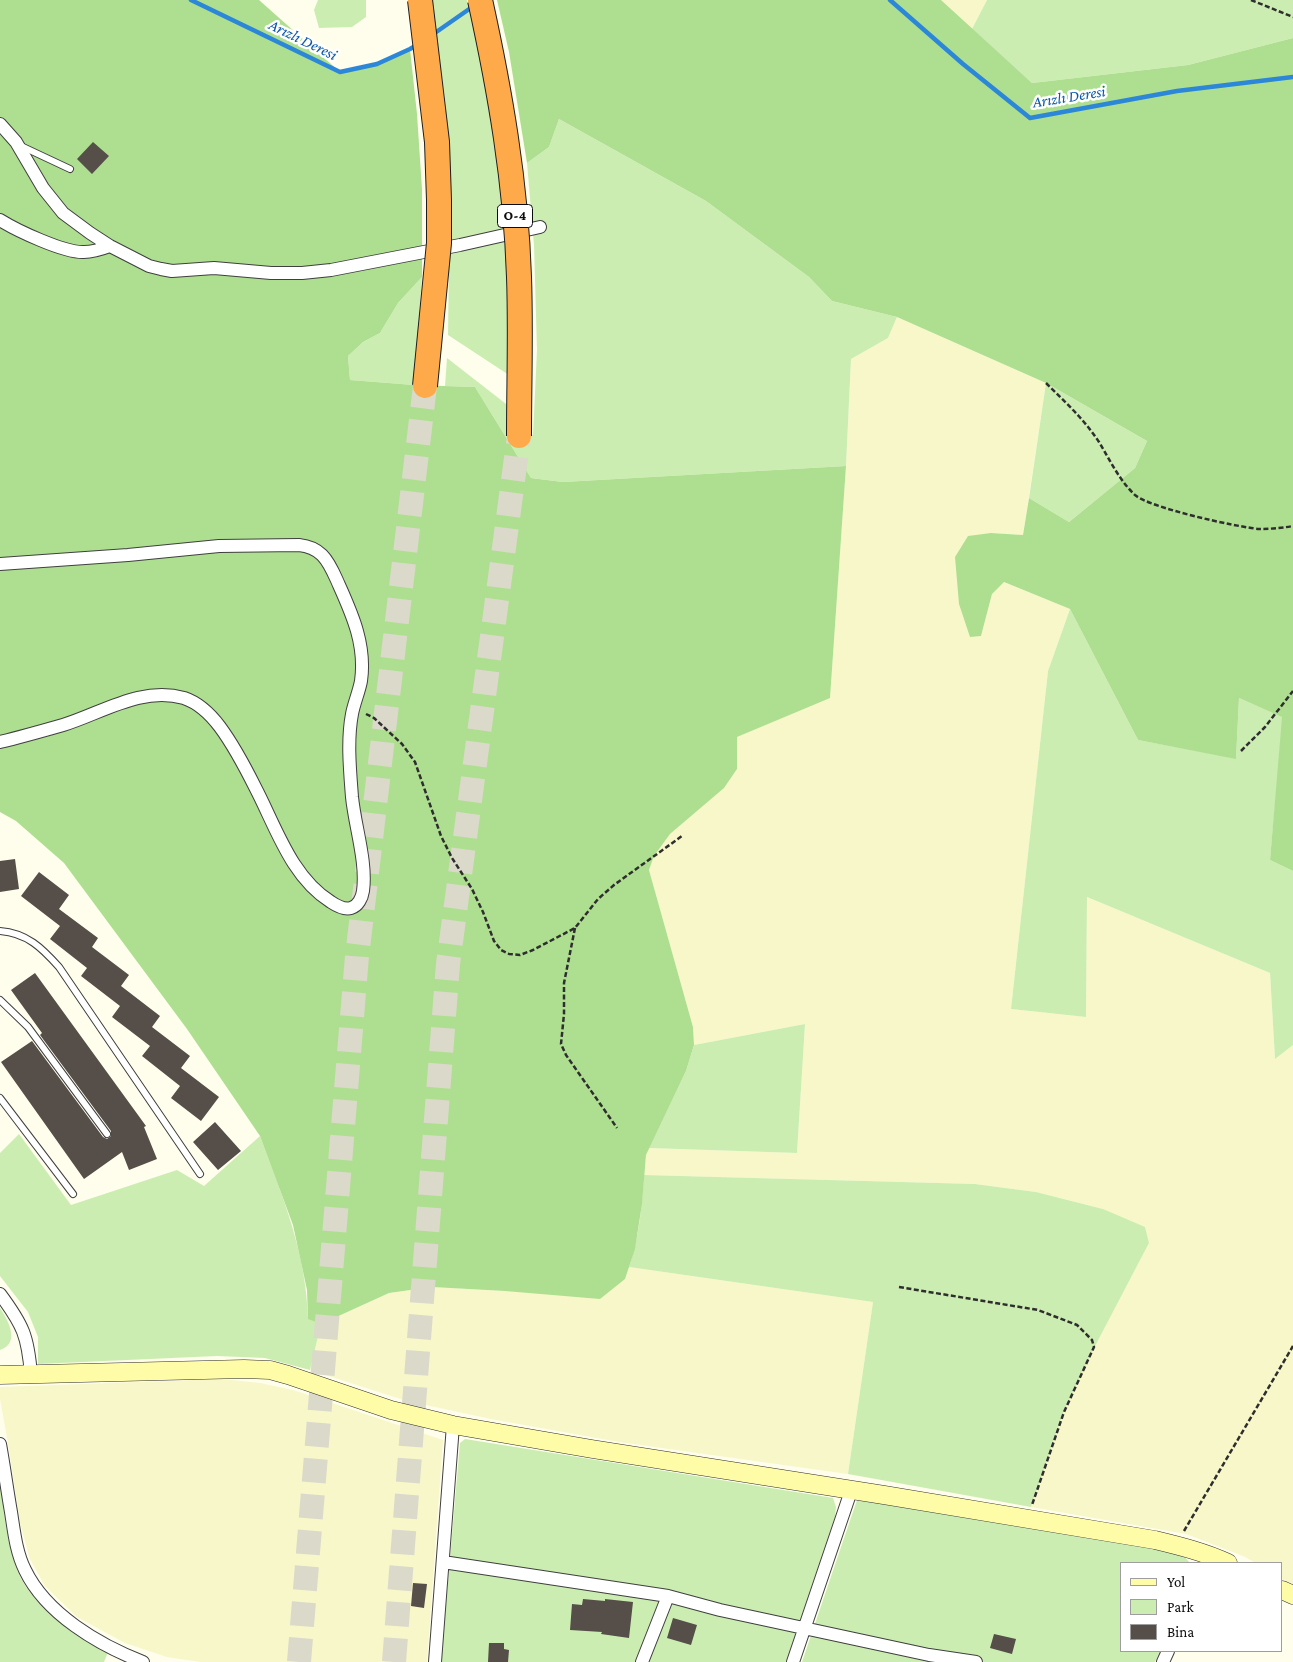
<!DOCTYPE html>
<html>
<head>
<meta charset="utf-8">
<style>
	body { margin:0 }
	#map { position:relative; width:1293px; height:1662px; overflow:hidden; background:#fffdec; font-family:"Crimson Pro",serif }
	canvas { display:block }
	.legend { position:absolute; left:1120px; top:1562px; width:162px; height:90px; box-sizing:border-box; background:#fff; border:1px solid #9e9e9e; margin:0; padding:6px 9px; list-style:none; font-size:15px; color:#0c0c0c }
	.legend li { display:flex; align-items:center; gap:10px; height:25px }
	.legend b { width:25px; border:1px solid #9e9e9e }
</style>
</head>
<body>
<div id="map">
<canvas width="1293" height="1662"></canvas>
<ul class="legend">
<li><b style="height:6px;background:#fffca7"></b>Yol</li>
<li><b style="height:14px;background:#ccedb2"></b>Park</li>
<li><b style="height:14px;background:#564e48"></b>Bina</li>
</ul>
</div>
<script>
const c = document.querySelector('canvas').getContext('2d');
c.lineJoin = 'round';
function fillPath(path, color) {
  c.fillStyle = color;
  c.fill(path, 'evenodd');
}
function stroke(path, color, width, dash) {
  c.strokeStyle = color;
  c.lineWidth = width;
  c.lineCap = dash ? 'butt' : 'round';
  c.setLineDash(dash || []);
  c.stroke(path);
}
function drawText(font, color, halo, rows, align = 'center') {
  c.font = font + ' "Crimson Pro",serif';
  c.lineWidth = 5;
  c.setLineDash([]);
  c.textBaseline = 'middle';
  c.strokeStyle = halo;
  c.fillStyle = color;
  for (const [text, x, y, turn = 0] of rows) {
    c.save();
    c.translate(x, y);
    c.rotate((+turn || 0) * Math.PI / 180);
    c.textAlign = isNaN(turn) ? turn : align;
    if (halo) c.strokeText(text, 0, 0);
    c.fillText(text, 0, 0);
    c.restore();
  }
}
fillPath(new Path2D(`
	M941,0H987L972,29Z
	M897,317L1046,383L1023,535L991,533L981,636L992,594L1004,582L1070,609L1048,671L1011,1009L1086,1017L1087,897L1270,973L1275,1059L1293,1045V1585L1282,1579V1563H1256L1243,1556L1186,1534L1031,1507L1064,1411L1094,1347L1149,1243L1103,1209L1036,1192L975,1184L644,1175L646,1155L649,1148L797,1153L805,1024L694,1045L693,1027L649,870L654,856L670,834L723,788L737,769V737L830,697L846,466L851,359L888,338Z
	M629,1267L873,1302L848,1474L619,1442L491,1419L407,1401L310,1370L321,1324L389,1293L432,1287L505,1291L625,1279Z
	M222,1379L260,1383L293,1390L443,1440L427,1662H200L167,1657L125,1643L77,1617L45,1586L30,1559L20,1523L9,1449L0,1399V1387Z`), '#f8f7c9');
fillPath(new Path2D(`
	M318,0H366V17L352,27L319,28L314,10Z
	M432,0H467C501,123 507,250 512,377L448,335L450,188L445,99Z
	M987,0H1293V38L1188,65L1032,83L972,29Z
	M559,119L706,201L809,277L832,301L897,317L888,338L851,359L846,466L563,482L531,478L475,387L445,386L447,358L510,407L519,436L533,435L537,350L534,245L527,163L549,147Z
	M422,277L414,385L350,380L348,356L363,342L380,333L398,303Z
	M1046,383L1147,441L1135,468L1069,522L1029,498Z
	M1070,609L1138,740L1236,758L1239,698L1283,717L1270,860L1293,871V1045L1275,1059L1270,973L1087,897L1086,1017L1011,1009L1048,671Z
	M805,1024L797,1153L649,1148L686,1071L694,1045Z
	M19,1134L71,1205L177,1170L204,1186L260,1136C283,1197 306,1253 308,1318L321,1324L310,1370L265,1358L217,1356L38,1364V1337L28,1312L0,1276V1153Z
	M644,1175L975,1184L1036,1192L1103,1209L1145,1227L1149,1243L1094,1348L1064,1411L1031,1507L848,1474L873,1302L629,1267C639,1238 642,1206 644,1175Z
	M0,1308C8,1320 21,1343 0,1350Z
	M465,1439L833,1498L836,1507L835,1517L786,1662H441L460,1443Z
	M0,1484C4,1511 7,1538 15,1564C27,1604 73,1633 108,1652L104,1662H0Z
	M857,1500L1177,1553L1184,1556L1190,1563H1122V1651H1160L1155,1662H802Z`), '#ccedb2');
fillPath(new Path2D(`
	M0,0H259L340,72L377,64L410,49L417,114L422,189V277L398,303L380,333L363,342L348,356L350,380L414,385L475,387L531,478L563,482L846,466L830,698L737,737V769L724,788L670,834L654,856L649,870L693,1027L694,1045L686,1071L646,1155L642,1204L635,1249L625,1279L600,1299L505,1291L432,1287L389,1293L321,1324L308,1319L307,1290L293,1225L260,1136L187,1029L64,863L16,821L0,812Z
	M497,0H941L1032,83L1188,65L1293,38V871L1270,860L1282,717L1239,698L1236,759L1138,740L1070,609L1004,582L992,594L981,636L970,637L959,604L955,557L968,536L991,533L1023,535L1029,498L1069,522L1135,468L1147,441L1046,383L897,317L832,301L809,277L706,201L559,119L549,147L527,163L509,52Z`), '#aedf90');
stroke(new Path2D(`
	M191,0L340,72L377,64L410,49L417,45
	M890,0L963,64L1030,118L1177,91L1293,77
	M432,35L475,5`), '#2c87d9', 4.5);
fillPath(new Path2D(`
	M93,142L109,156L92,174L77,159Z
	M15,859L19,889L0,892V861Z
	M39,872L69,895L59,909L98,938L92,947L129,975L121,986L160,1016L152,1027L190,1056L181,1068L219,1097L201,1121L171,1098L180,1086L142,1056L150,1046L112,1017L120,1006L81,976L87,968L50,939L60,926L21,896Z
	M35,973L146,1126L144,1127L157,1159L129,1170L122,1152L84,1179L1,1062L32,1041L103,1137L107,1139L111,1136V1131L40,1035L42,1033L11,990Z
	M215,1122L241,1151L218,1170L193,1142Z
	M413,1583L427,1584L424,1608L411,1606Z
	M583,1599L605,1601V1599L633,1602L629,1638L601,1634L602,1632L570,1630L572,1604L582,1605Z
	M673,1618L697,1625L691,1645L667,1638Z
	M994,1634L1016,1639L1012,1654L990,1648Z
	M489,1643H504V1649L509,1650L508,1662H488Z`), '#564e48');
stroke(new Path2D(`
	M299,1662L357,956L425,386
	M394,1662L448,964L519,436`), '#dbd9ca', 24, [24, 12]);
const lane = new Path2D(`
	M21,146L70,169
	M0,931C27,933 42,948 59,967L200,1174
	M0,1000L28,1027L107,1134
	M0,1098L73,1194`);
const street = new Path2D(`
	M0,124L16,142L43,188L63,213L90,233L110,246L149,266L161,269L172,271L214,268L271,273H302L331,270L460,245L540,227
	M0,220C16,230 64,253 84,252C93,252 102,249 110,246
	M0,564L128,555L219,546L299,545C308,546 315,548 322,555C330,563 334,574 339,585C353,616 366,646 361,681C359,692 354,703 352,714C347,740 350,771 352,797C355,827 367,862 363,891C362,898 358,906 351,908C344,910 337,906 331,902C291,877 276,827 255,787C245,767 234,746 220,727C211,715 199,703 184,698C141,686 102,713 63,725C42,731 21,737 0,742
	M0,1294C23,1325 28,1336 31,1375
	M0,1444C4,1466 7,1489 11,1512C14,1531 16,1552 25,1570C46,1614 99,1645 143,1662
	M443,1562L668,1596L642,1662
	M668,1596L720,1610L929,1655L976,1662
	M435,1662L453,1425
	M793,1662L851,1491
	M1163,1662L1168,1651`);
const secondary = new Path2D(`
	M0,1375L244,1369L270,1370L288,1375L391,1410L453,1425L592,1449L884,1495L1155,1540C1180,1546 1204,1552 1228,1563
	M1282,1590L1293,1595`);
stroke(lane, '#3f3f3f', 8);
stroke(street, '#3f3f3f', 14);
stroke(secondary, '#2e2e2e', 19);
stroke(new Path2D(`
	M1251,0L1293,17
	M1046,383C1065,402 1084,419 1099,442C1110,460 1119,480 1135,495C1150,508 1237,527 1259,529C1270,529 1282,528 1293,526
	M366,714L374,718L402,744L415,762L441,836L452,858L472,889L483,912L494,941L501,950L509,954L520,955L533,950L575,928L598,899L614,885L682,836
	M1241,751L1265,727L1293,691
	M575,928L564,983V1014L561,1044L566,1055L617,1128
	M899,1287L1038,1310L1077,1325L1092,1340L1094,1347L1064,1412L1032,1505
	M1184,1531L1293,1346`), '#2e2e2e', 2.5, [5, 2.5]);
stroke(lane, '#fff', 6);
stroke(street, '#fff', 12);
stroke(secondary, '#fffca7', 18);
const highwayBridge = new Path2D(`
	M420,0L437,142L439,200V243L425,386
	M480,0C500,91 516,183 519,277C521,330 519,383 519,436`);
stroke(highwayBridge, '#1d1d1d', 26, []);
stroke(highwayBridge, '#ffaa4a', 24);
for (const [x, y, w] of [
	[515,216,35]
]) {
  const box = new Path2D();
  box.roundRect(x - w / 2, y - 11.5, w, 23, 4);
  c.fillStyle = '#fff';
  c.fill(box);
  stroke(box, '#0c0c0c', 1);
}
drawText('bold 14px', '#0c0c0c', null, [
	["O-4",515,216]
]);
drawText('italic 16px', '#0b58a9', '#fff', [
	["Arızlı Deresi",303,40,26],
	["Arızlı Deresi",1069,97,-9]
]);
</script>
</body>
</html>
